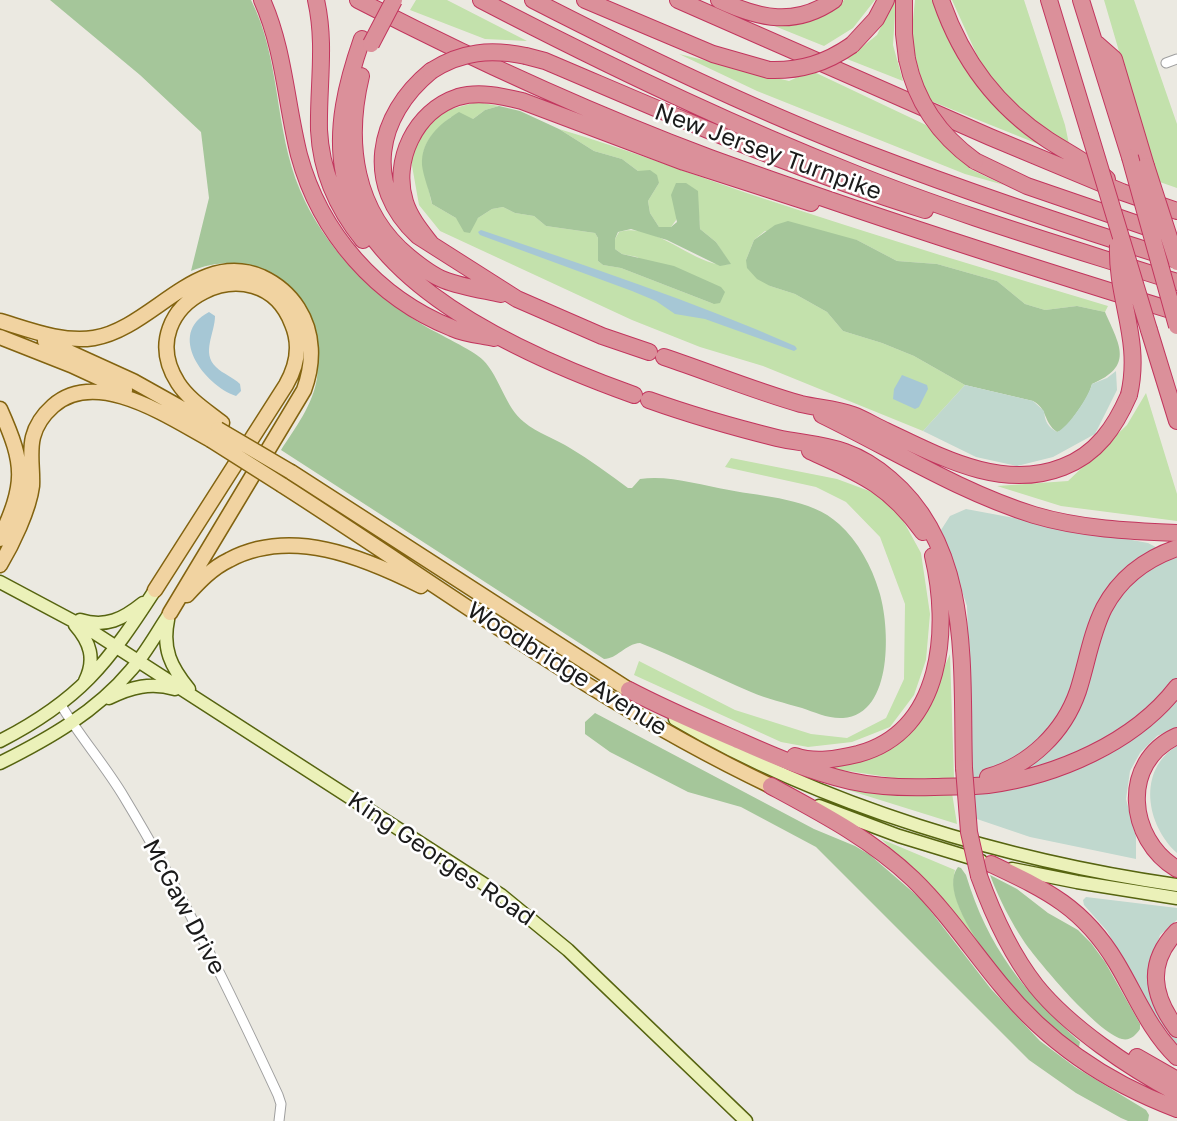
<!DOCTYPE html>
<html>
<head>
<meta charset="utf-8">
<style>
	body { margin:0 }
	canvas { display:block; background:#ebe9e1 }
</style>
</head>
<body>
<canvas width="1177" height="1121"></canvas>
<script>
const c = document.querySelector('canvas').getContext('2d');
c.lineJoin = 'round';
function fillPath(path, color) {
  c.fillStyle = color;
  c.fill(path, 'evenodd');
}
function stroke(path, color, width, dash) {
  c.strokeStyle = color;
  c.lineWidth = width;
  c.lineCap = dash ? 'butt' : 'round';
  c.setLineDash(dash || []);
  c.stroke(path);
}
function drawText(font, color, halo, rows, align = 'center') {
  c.font = font + ' "Golos Text",sans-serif';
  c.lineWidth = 5;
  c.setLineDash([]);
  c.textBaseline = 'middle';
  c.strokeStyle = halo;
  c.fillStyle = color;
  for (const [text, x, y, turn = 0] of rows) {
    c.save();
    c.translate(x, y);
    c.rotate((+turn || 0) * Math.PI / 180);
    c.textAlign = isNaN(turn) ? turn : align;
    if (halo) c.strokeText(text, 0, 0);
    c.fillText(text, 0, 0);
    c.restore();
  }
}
fillPath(new Path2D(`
	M416,0H447L527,41L485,39L410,10Z
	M844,0H875L853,28L824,46L772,25C802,25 823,22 844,0Z
	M894,0H896L893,45L903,81L847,59L877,35Z
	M915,0H933L955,46L986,96L1043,146L926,99L911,39Z
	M952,0H1024L1065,125L1069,144L1027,115L985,73Z
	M1104,0H1134L1177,124V188L1157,181Z
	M679,54L789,81L812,71L926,125L970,169L1004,185L965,174L757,91Z
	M477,102L499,106L485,110L473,119L451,117C411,150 423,159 432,204L456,218L473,224L478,218L492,209L503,207L515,213L534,216L546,226L595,233L598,238V261L603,265L621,268L714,304L637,257L622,254L615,249V239L619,232C657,220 698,271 730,264L716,242L700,229L697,191L671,227H659L650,213L648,201L659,183L638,171L622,159L594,151L559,129C631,150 700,178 771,201C883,238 995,272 1108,306L1105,312L1077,306L1045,310L1025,304L997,281L937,264L897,261L857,240L765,231L754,240L746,260L770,286L795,294L827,312L843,331L882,343L914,356L965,385L923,431L763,366L700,347L632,320L440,231L419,205L411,160L420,134L444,111Z
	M1146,393L1177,494V521L1061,506L997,486L1068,481L1127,425Z
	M731,458L837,479L872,492L899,513L921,553L930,614L926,660L914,695L890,727L852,742L808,747L781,742L634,675L639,661L735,710L811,734L847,738L886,718L904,679L905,604L880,537L846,502L816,487L725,467Z
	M950,654L954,778L901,779L828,768L891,747L923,716Z
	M848,790L952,793L957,824Z
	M881,839L955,870C947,902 976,935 991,961L925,882Z`), '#c3e1ac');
fillPath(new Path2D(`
	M50,0H251C281,59 274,129 300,190C325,249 370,292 423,325C438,334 473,350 483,360C500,377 505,407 524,422C537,433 556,439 570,448C590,460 609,474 628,488H632L640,479C670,475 699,485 729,490C764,497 811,498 839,524C858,541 872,567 879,591C890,625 894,715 843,718C829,719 814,712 802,708C785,703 767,699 751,692C714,676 678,658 640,643C625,644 617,659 604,659L281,450C295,428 313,405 317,378C319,359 319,337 312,319C294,270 237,251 191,271L209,198L201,132L140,75Z
	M499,106L520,111L559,129L594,151L622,159L638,171L650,170L657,175L659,183L648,201L650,213L659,227H671L677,222L671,195L676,183H686L698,191L700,229L716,242L731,264L720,266L667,240L631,229L618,232L615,239V249L622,254L674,266L721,287L725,292L720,303L714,304L621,268L603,265L598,261V238L595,233L546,226L534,216L515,213L503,207L492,209L478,218L470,233L464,232L456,218L432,204C430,192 423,176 422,165C421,140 439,124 459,112L473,119L485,110Z
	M788,221L857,240L897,261L937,264L997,281L1025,304L1045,310L1077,306L1105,312C1120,346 1134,366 1092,384C1088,401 1074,414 1065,430L1057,432C1043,422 1048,409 1033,401L965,385L914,356L882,343L843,331L827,312L795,294L770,286L757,279L747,268L746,260L754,240L775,225Z
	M595,713L814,829L855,846L870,855L922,900L991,989L1040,1041L1075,1067L1146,1110L1149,1115L1148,1121H1128L1121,1118L1076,1093L1029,1060L816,847L741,807L688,792L610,752L585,734V722Z
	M958,867L961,868L966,875C988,948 1024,992 1080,1042L1079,1047C1045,1030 928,904 958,867Z
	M990,875L1017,889L1048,913L1078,930L1091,943L1105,962L1140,1024V1029C1136,1035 1130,1041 1122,1039C1097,1032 1041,965 1025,943C1011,922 999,899 990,875Z`), '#a5c69a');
fillPath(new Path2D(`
	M1116,371L1117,390L1095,434L1053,457L1017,466L976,457L923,431L965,385L1033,401L1044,411C1045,422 1048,427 1057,432C1068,428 1089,396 1092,384L1107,378Z
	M966,509L1148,543L1177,558V727L1157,736L1140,753L1130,771L1126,799L1136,837V859L1030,837L974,818L967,606L941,530L950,516Z
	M1177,746V853C1146,825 1137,770 1177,746Z
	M1086,897L1177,908V920L1160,935L1151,963L1177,1037V1045L1153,1012L1107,931L1084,905L1083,900Z`), '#c0d8ce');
fillPath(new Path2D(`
	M481,230C587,266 693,301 795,346L797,349L794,351L705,319L675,314L656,301L632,291L480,235L478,232Z
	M209,312L215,316C215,333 201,353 216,367C223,374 233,377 240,384L241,391L236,396C204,385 166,334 209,312Z
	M902,375L927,385L928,389L919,407L915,409L893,399L894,389Z`), '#a6c7d5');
const street = new Path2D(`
	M1166,63L1177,59
	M61,705C80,737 105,765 124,797C182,893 231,994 278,1095L281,1104L279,1121`);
const secondary = new Path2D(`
	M0,582L90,630L501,895L568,950L746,1121
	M80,620C106,628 123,619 143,603
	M168,620C162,649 171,667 189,689
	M75,625C90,642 96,659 85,681
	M109,698C131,687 151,682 175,689
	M675,719C822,806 1009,861 1177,885
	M0,741C80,700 107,664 155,590
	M0,763C48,739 96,712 131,670C146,653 157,632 170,613
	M819,806L899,836L981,861
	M1012,869L1077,882L1177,898`);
const primary = new Path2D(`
	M0,321C30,330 62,343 94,338C153,328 197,249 262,277C277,284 289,294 298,308C314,333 314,363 304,390L170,613
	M0,337L71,365L125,390
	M45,341L133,381L217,428
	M0,409C26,467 25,483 0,539
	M291,472L629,690
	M282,485C443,588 598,704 771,786
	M0,565C12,545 29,510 32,486C33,470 29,453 33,437C36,425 44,414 53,406C97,367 170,418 211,440
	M155,590L286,385C297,366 301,345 292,324C260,239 127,303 178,383C189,400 207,411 222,423
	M187,595C199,582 212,568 229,560C291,527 363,557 421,586`);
const highway = new Path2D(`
	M262,0C284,49 286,103 299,155C320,233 377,298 452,328C465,334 480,335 494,338
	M316,0C326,44 318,86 319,130C321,171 338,209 363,240
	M358,0C472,59 590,113 710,158C864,214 1021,264 1177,312
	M481,0C602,63 724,122 851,172C957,215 1068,247 1177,282
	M533,0C642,56 752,109 866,153C968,192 1072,227 1177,260
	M585,0L713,54L769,70
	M678,0L990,137L1122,192L1177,211
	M719,0C760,19 795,27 834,0
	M904,0V34L907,59
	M941,0C961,58 996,106 1048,140C1068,153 1089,163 1107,179
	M1049,0L1090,135
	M1081,0L1130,157
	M362,39C347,82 335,128 344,174C367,289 536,360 634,395
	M1097,44L1114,59L1146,166
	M852,45L876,19L886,0
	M526,56L545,61C670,114 795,170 925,210
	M431,71C376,116 363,185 418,236L517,299L602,336L649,352
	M361,76C345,142 354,212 409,257C420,266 431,275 444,280C462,287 483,290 501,294
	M975,161L1027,186L1161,232
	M431,244C421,231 410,218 405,202C392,161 415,111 458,97C479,91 501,96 522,101L684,162L811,203
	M1149,330L1177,421
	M664,357C709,372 755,391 801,404C818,408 836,409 853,415C864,419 875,426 886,431C941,457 1002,491 1063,467C1097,454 1115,427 1129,395
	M649,400C691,415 733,427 777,438C799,443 823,444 845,452C862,458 876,467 890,479C973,549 961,669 964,768
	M822,415C892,449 960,492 1034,515C1081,529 1129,531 1177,533
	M810,451C861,474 889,485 923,532
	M629,690C665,709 703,725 740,741C776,757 811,772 850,781C877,787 906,788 934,787C952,786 970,787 988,785C1056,776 1134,743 1177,687
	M1177,736C1120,762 1127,839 1177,869
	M795,756C815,763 837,759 858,754C944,731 950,627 933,556
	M988,777C1030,765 1064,732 1078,691C1087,663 1091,634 1104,608C1120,578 1145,559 1177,548
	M771,786C821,813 871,839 913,879C946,911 972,950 1001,985C1047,1042 1108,1083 1177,1109
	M991,864C1046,890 1083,907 1116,962C1136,995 1149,1030 1177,1057
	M979,876C993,915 1011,954 1036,986C1070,1028 1130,1068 1177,1093
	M1177,931C1146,963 1152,996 1177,1029
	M1137,1057L1177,1080`);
stroke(street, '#9f9f9f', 11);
stroke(secondary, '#566410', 15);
stroke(primary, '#826310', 17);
stroke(highway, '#c2365e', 18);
stroke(street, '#fff', 9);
stroke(secondary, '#ebf1b9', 12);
stroke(primary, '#f1d3a1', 14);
stroke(highway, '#db909a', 16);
const primaryBridge = new Path2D(`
	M218,429L291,472
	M211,440L282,485`);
const highwayBridge = new Path2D(`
	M371,44L394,0
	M907,59C916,102 939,135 975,161
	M769,70C801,71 826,63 852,45
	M431,71C462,51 491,49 526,56
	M1090,135L1149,330
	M1130,157L1177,326
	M1146,166L1177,262
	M1118,245C1116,299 1142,339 1129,395
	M964,768L969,832L979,876`);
stroke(primaryBridge, '#826310', 17, []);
stroke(highwayBridge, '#c2365e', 18, []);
stroke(primaryBridge, '#f1d3a1', 14);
stroke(highwayBridge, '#db909a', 16);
drawText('24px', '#1b1b1b', '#fff', [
	["New Jersey Turnpike",768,152,20],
	["Woodbridge Avenue",567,669,32],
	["King Georges Road",441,859,34],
	["McGaw Drive",184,907,62]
]);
</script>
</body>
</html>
